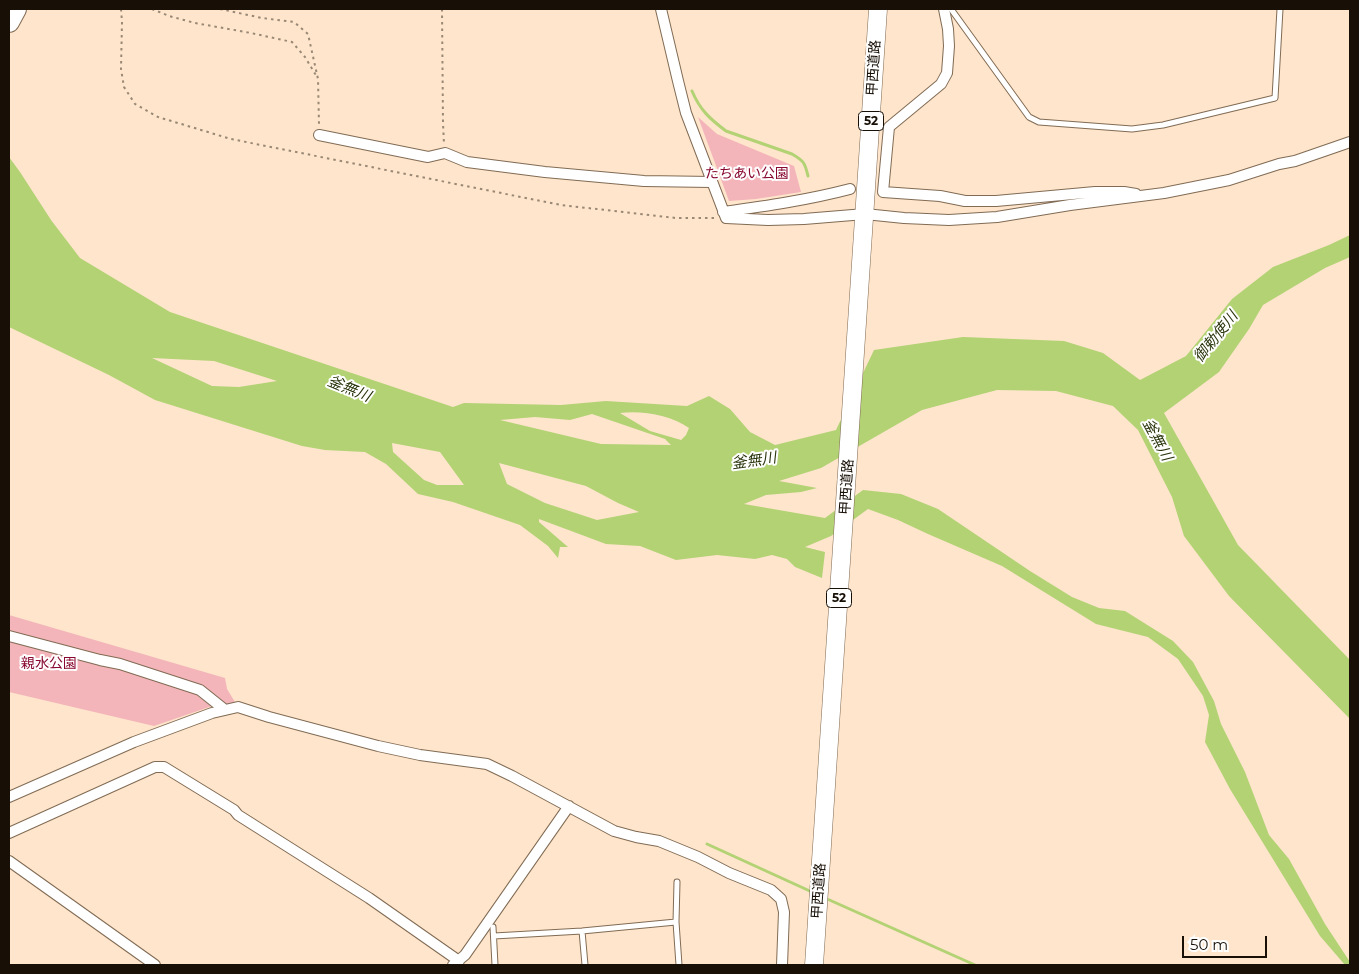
<!DOCTYPE html>
<html>
<head>
<meta charset="utf-8">
<style>
	body { margin:0 }
	#map { position:relative; width:1359px; height:974px; overflow:hidden; background:#fee5cb; font-family:Montserrat,sans-serif }
	canvas { display:block }
	.frame { position:absolute; inset:0; border:10px solid #181007; pointer-events:none }
	.scale { position:absolute; left:1182px; top:936px; width:85px; height:22px; box-sizing:border-box; border:2px solid #181007; border-top:0; padding-left:6px; font-size:15px; line-height:18px; white-space:nowrap; color:#181007; -webkit-text-stroke:4px #fff; paint-order:stroke }
</style>
</head>
<body>
<div id="map">
<canvas width="1359" height="974"></canvas>
<div class="frame"></div>
<div class="scale">50 m</div>
</div>
<script>
const c = document.querySelector('canvas').getContext('2d');
c.lineJoin = 'round';
function fillPath(path, color) {
  c.fillStyle = color;
  c.fill(path, 'evenodd');
}
function stroke(path, color, width, dash) {
  c.strokeStyle = color;
  c.lineWidth = width;
  c.lineCap = dash ? 'butt' : 'round';
  c.setLineDash(dash || []);
  c.stroke(path);
}
function drawText(font, color, halo, rows, align = 'center') {
  c.font = font + ' Montserrat,"Noto Sans JP",sans-serif';
  c.lineWidth = 4;
  c.setLineDash([]);
  c.textBaseline = 'middle';
  c.strokeStyle = halo;
  c.fillStyle = color;
  for (const [text, x, y, turn = 0] of rows) {
    c.save();
    c.translate(x, y);
    c.rotate((+turn || 0) * Math.PI / 180);
    c.textAlign = isNaN(turn) ? turn : align;
    if (halo) c.strokeText(text, 0, 0);
    c.fillText(text, 0, 0);
    c.restore();
  }
}
fillPath(new Path2D(`
	M698,117L717,134L794,166L801,192L756,199L729,201Z
	M9,615L225,678L227,689L238,707L218,704L154,726L9,692Z`), '#f3b5ba');
fillPath(new Path2D(`
	M9,157L20,172L51,220L80,258L170,312L453,407L464,403L561,405L606,401L687,406L709,396L730,409L750,432L775,445L836,430L874,350L963,337L1064,341L1103,353L1140,380L1186,356L1232,299L1273,267L1329,245L1350,235V257L1325,268L1263,305L1249,329L1219,372L1164,413L1238,545L1350,660V719L1229,596L1184,536L1172,497L1138,430L1113,406L1056,391L997,390L922,410L821,468L779,481L817,488L801,492L766,495L744,504L825,518L863,490L901,494L938,509L1030,571L1072,597L1099,608L1125,611L1173,641L1193,662L1214,701L1221,724L1245,772L1269,835L1289,859L1325,924L1350,962V965H1345L1320,936L1230,789L1205,742L1209,715L1203,696L1178,659L1148,637L1096,624L1002,566L928,534L898,520L868,509L831,536L805,547L825,552L822,578L795,567L787,559L772,555L755,559L717,555L676,560L640,546L606,544L539,519V522L568,547H560L558,558L548,546L520,525L453,502L418,494L386,464L365,452L325,450L302,446L155,400L109,375L9,327ZM152,358L214,361L277,381L239,387L212,386ZM620,413C641,410 672,415 689,428L686,435L681,440L650,431ZM592,414L665,439L671,445L601,444L500,420L535,417L570,420ZM392,443L440,452L464,485H437L424,480L393,452ZM499,463L586,486L618,503L639,512L597,520L545,503L507,484Z`), '#b2d274');
stroke(new Path2D(`
	M692,91C700,110 710,119 726,131L792,154C804,161 805,163 808,176
	M707,844L812,892
	M825,898L975,965`), '#b2d274', 3);
const service = new Path2D(`
	M951,9L1029,117L1039,122L1132,129L1163,125L1275,98L1280,9
	M677,882L676,922L679,965
	M493,927L495,965
	M582,931L585,965
	M494,936L582,931L676,922`);
const minor = new Path2D(`
	M661,9L678,81L686,113L726,218L768,220L804,219L865,214L904,218L949,220L997,217L1070,205L1164,193L1229,180L1279,164L1295,161L1350,142
	M944,9L948,29L949,46L947,73L941,84L889,127L883,192L940,196L965,201H996L1095,192H1124L1136,194
	M319,135L428,157L445,153L467,162L545,172L644,181L712,182
	M723,212C766,206 808,200 850,189
	M9,636L100,660L120,664L200,690L225,710
	M9,797L134,742L212,713L238,707L269,717L378,746L420,755L487,764L512,776L614,831L636,837L659,841L698,857L729,873L771,890L781,899L784,912L782,965
	M9,833L155,767H164L234,810L238,815L369,898L459,961
	M9,861L155,965
	M453,965L465,955L569,806`);
const trunk = new Path2D(`
	M814,965L878,9`);
const motorway = new Path2D(`
	M9,22L16,9`);
stroke(service, '#816b54', 7);
stroke(minor, '#816b54', 12);
stroke(trunk, '#816b54', 19);
stroke(motorway, '#816b54', 22);
stroke(new Path2D(`
	M121,9L122,22L121,69L124,87L135,104L158,117L231,139L561,205L676,218H715
	M152,9L169,16L195,23L251,33L292,42L305,57L317,77
	M220,9L262,18L294,22L308,34L318,79L319,125
	M442,9L443,123L444,144`), '#998875', 2, [2.5, 4]);
stroke(service, '#fff', 5);
stroke(minor, '#fff', 10);
stroke(trunk, '#fff', 18);
stroke(motorway, '#fff', 20);
for (const [x, y, w] of [
	[871,121,25],
	[839,598,25]
]) {
  const box = new Path2D();
  box.roundRect(x - w / 2, y - 9.5, w, 19, 4);
  c.fillStyle = '#fff';
  c.fill(box);
  stroke(box, '#181007', 1);
}
drawText('bold 12px', '#181007', null, [
	["52",871,121],
	["52",839,598]
]);
drawText('14px', '#181007', '#fff', [
	["甲西道路",874,68,-86],
	["甲西道路",847,487,-86],
	["甲西道路",819,891,-86]
]);
drawText('14px', '#88082f', '#fff', [
	["たちあい公園",747,174],
	["親水公園",49,664]
]);
drawText('italic 15px', '#2a360e', '#fff', [
	["御勅使川",1216,337,-51],
	["釜無川",349,389,22],
	["釜無川",1157,440,62],
	["釜無川",754,461,-8]
]);
</script>
</body>
</html>
